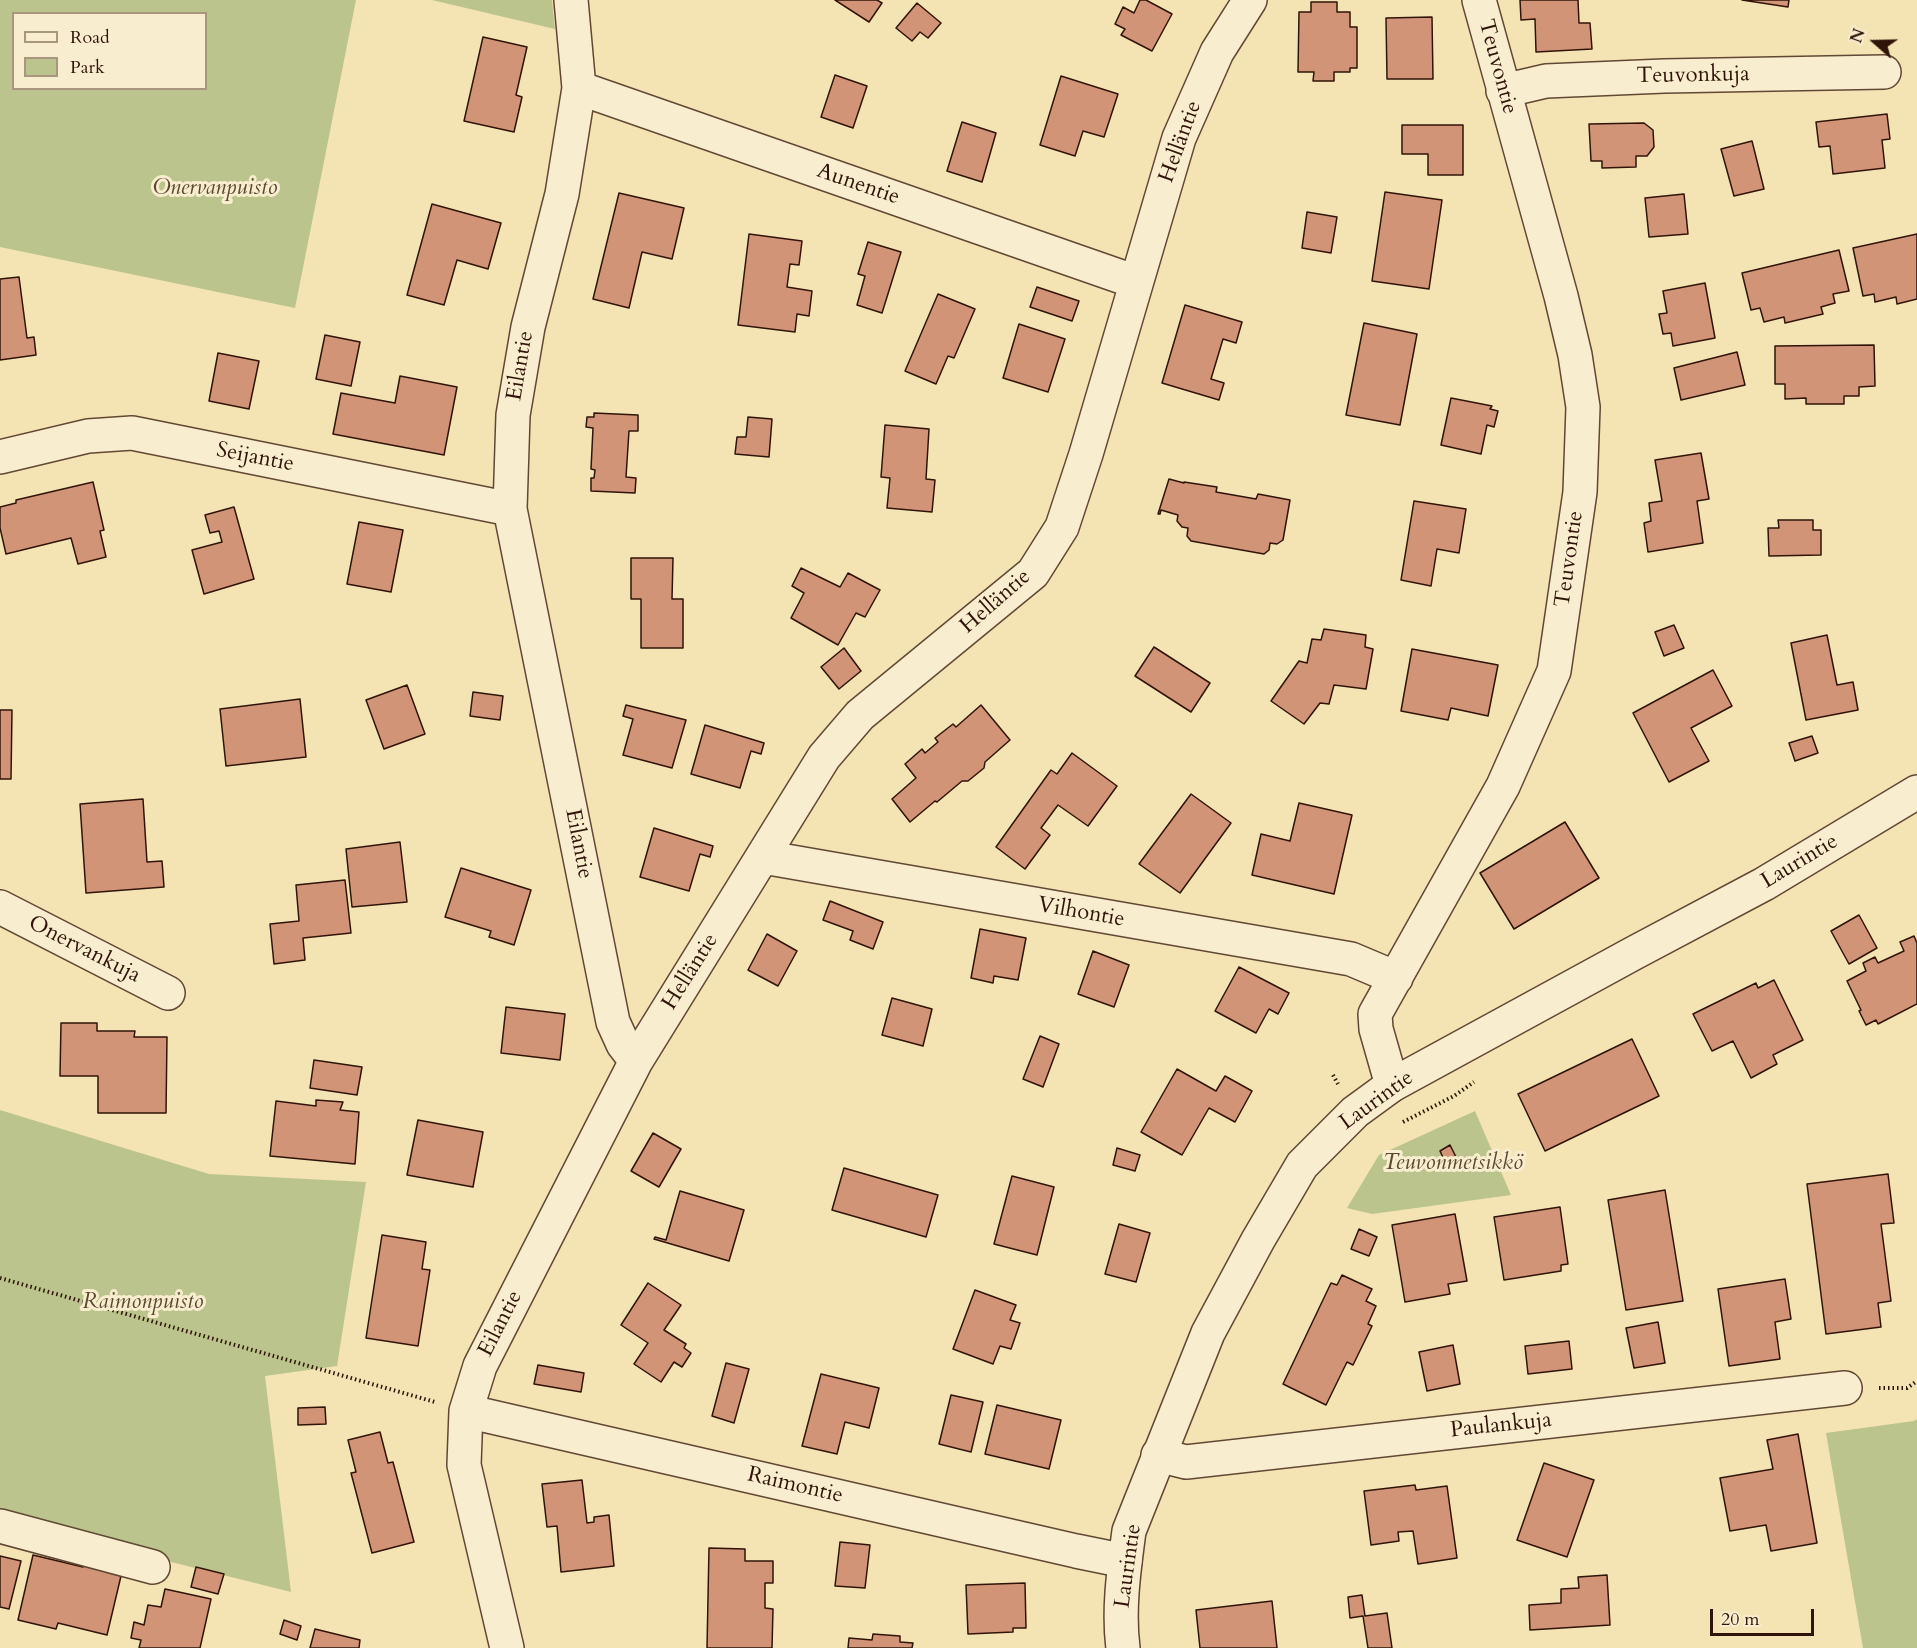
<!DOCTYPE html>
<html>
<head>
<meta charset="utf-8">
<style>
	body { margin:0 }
	#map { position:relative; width:1917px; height:1648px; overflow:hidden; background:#f4e3b3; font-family:Cardo,serif }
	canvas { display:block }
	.legend { position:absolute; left:12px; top:12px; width:195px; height:78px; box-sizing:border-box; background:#f8edce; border:2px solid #a8967f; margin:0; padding:8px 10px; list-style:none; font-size:18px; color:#301409 }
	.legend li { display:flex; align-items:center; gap:12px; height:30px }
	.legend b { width:30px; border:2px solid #a8967f }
	.north { position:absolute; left:1845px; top:12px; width:60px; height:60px; -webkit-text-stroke:4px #f8edce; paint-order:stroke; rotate:290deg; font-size:16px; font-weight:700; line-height:24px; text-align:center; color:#301409 }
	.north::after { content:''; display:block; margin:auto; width:21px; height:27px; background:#301409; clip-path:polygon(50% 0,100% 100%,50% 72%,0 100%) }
	.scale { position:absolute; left:1710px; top:1609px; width:104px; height:27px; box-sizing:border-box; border:3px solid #301409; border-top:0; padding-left:8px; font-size:18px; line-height:21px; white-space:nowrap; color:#301409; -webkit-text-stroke:4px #f8edce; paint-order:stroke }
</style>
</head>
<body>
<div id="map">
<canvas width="1917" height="1648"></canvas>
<ul class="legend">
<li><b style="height:8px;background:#f8edce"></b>Road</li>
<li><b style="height:16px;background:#bbc48c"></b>Park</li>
</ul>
<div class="north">N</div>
<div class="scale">20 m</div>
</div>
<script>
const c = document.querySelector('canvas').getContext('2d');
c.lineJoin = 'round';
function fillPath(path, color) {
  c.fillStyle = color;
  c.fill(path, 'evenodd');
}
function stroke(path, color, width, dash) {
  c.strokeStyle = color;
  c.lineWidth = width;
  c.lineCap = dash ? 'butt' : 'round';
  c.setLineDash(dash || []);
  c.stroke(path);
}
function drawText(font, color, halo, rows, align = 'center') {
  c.font = font + ' Cardo,serif';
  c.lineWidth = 6;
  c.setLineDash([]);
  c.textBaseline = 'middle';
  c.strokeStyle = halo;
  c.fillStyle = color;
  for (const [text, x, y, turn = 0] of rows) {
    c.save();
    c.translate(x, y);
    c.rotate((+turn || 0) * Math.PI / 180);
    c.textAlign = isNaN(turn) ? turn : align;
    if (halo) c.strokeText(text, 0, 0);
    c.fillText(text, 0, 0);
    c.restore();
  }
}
fillPath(new Path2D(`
	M0,0H356L295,308L0,247ZM14,14H206V88H14Z
	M432,0H552L555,29Z
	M0,1110L209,1174L366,1182L337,1366L265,1376L291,1592L0,1519Z
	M1475,1111L1511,1195L1372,1214L1347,1208L1379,1155Z
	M1917,1419V1648H1863L1826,1433L1914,1421Z`), '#bbc48c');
const building = new Path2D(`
	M835,0H877L882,3L869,22Z
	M1140,0H1146L1172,14L1152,51L1121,35L1125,29L1115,24L1123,7L1134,13Z
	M1520,0H1578L1579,23H1590L1592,49L1536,52L1535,19L1521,20Z
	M1742,0H1789L1788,7Z
	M1311,2H1337V12H1350V27H1357V68H1350V72H1334V81H1313L1314,72H1298L1299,12H1311Z
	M917,3L941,23L928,38L920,32L912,41L896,28Z
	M1432,17L1433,79H1387L1386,18Z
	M483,37L527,47L516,95L522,97L514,132L464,121Z
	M835,75L867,86L853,128L821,117Z
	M1061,76L1118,94L1104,137L1083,131L1075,156L1040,145Z
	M1887,114L1890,139L1882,140L1885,168L1833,174L1830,146L1819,147L1816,122Z
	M962,122L996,133L982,182L947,171Z
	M1644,123L1653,130L1654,147L1647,156H1636V167L1602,168V161H1591L1589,124Z
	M1402,125H1463V175H1428V154H1402Z
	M1752,141L1764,189L1734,196L1721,149Z
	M1385,192L1442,200L1429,289L1372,281Z
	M619,193L684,208L672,259L642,252L629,308L593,299Z
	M1684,194L1688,234L1649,237L1645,198Z
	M432,204L501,223L488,269L457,260L444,305L407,295Z
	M1307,212L1337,217L1331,253L1302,248Z
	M749,234L802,241L799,265L790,264L787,287L812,291L809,316L797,314L795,332L738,325Z
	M1917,234V299L1897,304L1896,297L1875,302L1874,294L1863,296L1853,248Z
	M868,242L901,252L882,313L857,305L865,276L858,274Z
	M1839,250L1849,291L1833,294L1835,303L1821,307L1823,314L1785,323L1784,317L1764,322L1760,308L1751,310L1742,273Z
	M19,277L27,338L34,337L36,355L0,360V279Z
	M1705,283L1715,338L1673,346L1671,333L1663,334L1659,314L1667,313L1663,291Z
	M1037,287L1079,301L1072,321L1030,307Z
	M938,294L975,309L954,358L948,356L936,384L905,371Z
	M1185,305L1242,322L1236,343L1223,339L1211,379L1224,383L1219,400L1162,383Z
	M1364,323L1417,334L1400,425L1346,415Z
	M1019,324L1065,339L1048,392L1003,378Z
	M325,335L360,342L351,386L316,379Z
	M1874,345L1875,386L1859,387V396H1844V404H1806V398L1785,399V384H1775V346Z
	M1737,352L1745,385L1681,400L1674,368Z
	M218,353L259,361L249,409L209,401Z
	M400,376L457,387L444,455L333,434L341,393L395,403Z
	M1451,398L1492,406L1490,409L1498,411L1494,427L1487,425L1481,454L1441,445Z
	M594,413L638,415V431H629L626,477L636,478L635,493L591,491V478H594L595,470L591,469L593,428L586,427L587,417H594Z
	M748,417L772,419L769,457L735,454L737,437H746Z
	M885,425L929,429L926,479L935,480L932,512L887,508L890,478L881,477Z
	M1701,453L1709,499L1697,501L1703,543L1648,552L1644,523L1651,521L1649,503L1662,501L1655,460Z
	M1169,479L1184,483V482L1217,487L1216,492L1256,499L1258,494L1290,500L1283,540L1277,544L1270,543L1269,550L1264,554L1191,541L1187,536L1188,528L1182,527L1177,521L1178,515L1161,510L1160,514H1158Z
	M93,482L104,530L100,531L106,557L78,564L71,538L6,554L0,528V507L16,503V500Z
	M1414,501L1466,509L1459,553L1437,549L1431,586L1401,580Z
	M234,507L254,579L204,594L192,550L222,542L219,531L210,533L205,515Z
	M1778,520H1813V530H1821V555L1769,556L1768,528H1779Z
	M359,522L403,530L391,592L347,584Z
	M631,558H673L672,599H683V648H641V599H631Z
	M801,568L840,587L848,573L880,590L865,617L856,613L838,645L791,618L804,593L792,586Z
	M1674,625L1684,648L1664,656L1655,632Z
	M1324,629L1366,635L1365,647L1373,649L1366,689L1334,685L1329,704L1320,703L1304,724L1271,701L1299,661L1307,663L1312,639L1321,640Z
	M1827,635L1837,685L1853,682L1858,710L1806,720L1791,643Z
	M1154,647L1210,683L1191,712L1135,676Z
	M844,648L861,671L839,689L821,667Z
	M1412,649L1498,665L1488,716L1451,708L1448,720L1401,711Z
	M1713,670L1732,706L1691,728L1709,761L1669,782L1633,713Z
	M407,685L425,734L384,749L366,700Z
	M473,692L503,696L500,720L470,716Z
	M300,699L306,757L226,766L220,709Z
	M626,705L686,720L672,768L623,755L633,719L623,716Z
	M981,705L1010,740L985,762L984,768L968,781H962L937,802L935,801L910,822L892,799L916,778L905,764L922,749L925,753L938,742L935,738L953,724L956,727Z
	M0,710H12L11,779H0Z
	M705,725L764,743L761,754L751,751L740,788L691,774Z
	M1812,736L1818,753L1795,761L1789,743Z
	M1072,753L1117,786L1088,826L1058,805L1041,828L1050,835L1025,869L996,847L1051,770L1057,774Z
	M1191,794L1231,823L1180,893L1139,864Z
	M143,799L147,862L162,861L164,887L86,893L80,804Z
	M1299,803L1352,815L1334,894L1252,875L1261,834L1290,841Z
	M1565,822L1599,878L1514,929L1480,873Z
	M654,828L713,846L710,857L700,854L689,891L640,877Z
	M400,842L407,902L352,907L346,849Z
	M461,868L531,890L514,945L489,937L491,931L445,917Z
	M345,880L351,933L303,938L305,960L274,964L270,924L299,921L296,885Z
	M830,901L883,922L873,949L850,940L853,931L823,920Z
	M1859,915L1877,948L1849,964L1831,931Z
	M980,929L1026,938L1018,980L994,976L993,983L971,978Z
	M767,934L797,951L778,986L748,970Z
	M1914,936L1917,943V1004L1878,1024L1876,1020L1866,1025L1859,1011L1861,1010L1847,981L1866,971L1863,963L1875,957L1878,963L1904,951L1900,942Z
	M1093,951L1129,965L1114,1007L1078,994Z
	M1239,967L1289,993L1278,1014L1269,1009L1256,1033L1215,1011Z
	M1774,980L1803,1040L1773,1055L1777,1064L1751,1078L1733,1041L1712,1051L1693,1014L1756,983L1758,988Z
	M892,998L932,1009L923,1046L882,1035Z
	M506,1007L565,1014L560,1060L501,1053Z
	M61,1023H97V1031H135L134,1037H167L166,1113H98V1076H60Z
	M1040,1036L1059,1044L1043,1087L1023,1079Z
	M1632,1039L1659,1096L1545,1151L1518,1094Z
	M314,1060L362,1067L357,1095L310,1088Z
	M1177,1069L1216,1091L1225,1076L1252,1091L1235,1122L1209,1108L1182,1155L1141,1132Z
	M316,1100L343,1102L340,1110L359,1112L355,1164L270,1156L276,1101L316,1106Z
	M418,1120L483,1132L473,1187L407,1175Z
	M653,1133L681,1149L659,1187L631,1171Z
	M1450,1145L1457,1159L1446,1164L1440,1151Z
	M1117,1148L1140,1155L1135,1171L1113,1165Z
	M844,1168L938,1195L926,1237L832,1210Z
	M1888,1174L1894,1223L1881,1224L1891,1301L1878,1303L1881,1327L1826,1334L1807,1184Z
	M1012,1176L1054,1187L1037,1255L994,1244Z
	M1665,1190L1683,1301L1626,1310L1608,1200Z
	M680,1191L744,1210L729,1261L654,1239L655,1237L666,1240Z
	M1560,1207L1568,1264L1561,1265V1271L1504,1280L1494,1217Z
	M1455,1214L1467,1281L1448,1284L1450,1294L1405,1302L1392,1225Z
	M1119,1224L1150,1233L1136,1282L1105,1274Z
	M1359,1229L1377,1237L1369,1256L1351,1249Z
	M382,1235L426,1242L422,1269L430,1270L418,1346L366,1338Z
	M1342,1275L1372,1289L1366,1301L1376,1306L1368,1324L1372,1326L1353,1365L1347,1362L1326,1405L1283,1384L1331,1283L1337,1285Z
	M1785,1279L1791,1319L1775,1322L1780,1359L1729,1366L1718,1289Z
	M648,1283L681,1305L664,1330L686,1344L684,1348L691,1353L682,1367L674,1362L661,1382L634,1364L648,1343L621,1325Z
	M975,1290L1016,1305L1010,1320L1020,1323L1011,1349L1000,1346L993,1364L953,1349Z
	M1658,1322L1665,1363L1634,1368L1626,1328Z
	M1569,1341L1572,1369L1528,1374L1525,1346Z
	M1453,1345L1460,1384L1427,1391L1419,1352Z
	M726,1363L749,1369L734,1423L712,1416Z
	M538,1365L584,1373L581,1392L534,1384Z
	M821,1374L879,1388L869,1428L845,1422L837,1454L802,1446Z
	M951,1395L983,1402L971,1452L939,1444Z
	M997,1405L1061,1420L1049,1469L985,1454Z
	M325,1407L326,1424L298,1425V1408Z
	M380,1432L388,1463L393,1462L414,1542L372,1553L351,1473L356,1472L348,1440Z
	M1798,1434L1817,1543L1771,1551L1766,1525L1730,1531L1720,1478L1773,1469L1767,1440Z
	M1544,1463L1594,1480L1567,1557L1517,1540Z
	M582,1480L587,1523L594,1522V1517L609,1515L614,1566L561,1572L557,1526L547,1527L542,1484Z
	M1415,1485L1416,1490L1447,1486L1457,1558L1418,1564L1413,1531L1398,1532L1399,1541L1371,1545L1364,1491Z
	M840,1542L870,1545L865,1588L835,1586Z
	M709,1548L745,1549V1561H773V1583H765V1608L773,1609L772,1648H707Z
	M33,1555L83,1567L85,1559L108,1564L106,1572L121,1576L107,1635L58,1623L56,1629L18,1620Z
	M0,1556L21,1561L9,1609L0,1607Z
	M196,1567L224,1574L218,1594L191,1587Z
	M1607,1575L1610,1625L1530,1630L1529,1605L1561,1603V1589L1579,1588L1578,1577Z
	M1025,1583L1026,1628H1013V1632L968,1634L966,1585Z
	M165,1589L211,1599L200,1648H139L141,1640L131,1638L134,1622L144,1625L148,1605L161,1607Z
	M1362,1595L1365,1616L1387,1613L1392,1648H1368L1363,1616L1350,1618L1348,1597Z
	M1272,1601L1277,1648H1200L1196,1610Z
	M284,1620L301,1626L297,1640L280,1634Z
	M315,1629L360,1640L359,1648H310Z
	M873,1634L900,1636V1642L913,1643L912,1648H848L849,1638L872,1640Z`);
fillPath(building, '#d29476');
stroke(building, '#301409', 1.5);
const minor = new Path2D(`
	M579,88L1136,282
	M1503,91L1546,81L1664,76L1884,72
	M0,457L88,436L132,433L510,509
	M763,857L1351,959L1396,978
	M0,907L168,993
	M636,1061L824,757L860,715L1033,573L1062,527L1086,454L1179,138L1217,52L1250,0
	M1392,1085L1376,1029L1375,1014L1503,786L1554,671L1580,492L1583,407L1575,355L1561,296L1479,0
	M466,1411L1076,1551L1125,1561
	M1158,1455L1186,1462L1845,1388
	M0,1526L153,1567
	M507,1648L464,1465L466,1411L480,1366L636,1061L623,1044L613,1022L510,509L513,415L528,327L562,194L579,88L571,0`);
const tertiary = new Path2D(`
	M1123,1648C1118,1610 1124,1569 1129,1531L1208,1333L1258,1240L1302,1165L1355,1112L1392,1085L1634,953L1764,884L1917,792`);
stroke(minor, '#614834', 36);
stroke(tertiary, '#614834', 36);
stroke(new Path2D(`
	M1333,1075L1338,1084
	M1403,1122L1454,1096L1474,1082
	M0,1278L435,1402
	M1879,1388H1907L1917,1381`), '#301409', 4, [1.5, 3]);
stroke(minor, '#f8edce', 33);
stroke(tertiary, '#f8edce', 33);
drawText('22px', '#301409', '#f8edce', [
	["Teuvontie",1497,67,75],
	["Teuvonkuja",1693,76,-1],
	["Helläntie",1181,142,-70],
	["Aunentie",858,185,19],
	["Eilantie",521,366,-80],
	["Seijantie",255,458,11],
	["Teuvontie",1570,559,-82],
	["Helläntie",996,602,-41],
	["Eilantie",578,844,79],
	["Laurintie",1800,862,-31],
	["Vilhontie",1081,913,10],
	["Onervankuja",84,950,27],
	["Helläntie",691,972,-58],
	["Laurintie",1377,1101,-36],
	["Eilantie",501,1324,-63],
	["Paulankuja",1501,1426,-6],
	["Raimontie",795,1486,13],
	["Laurintie",1129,1566,-82]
]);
drawText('italic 22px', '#5a4930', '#f8edce', [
	["Onervanpuisto",215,189],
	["Teuvonmetsikkö",1453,1164],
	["Raimonpuisto",143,1303]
]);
</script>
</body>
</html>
